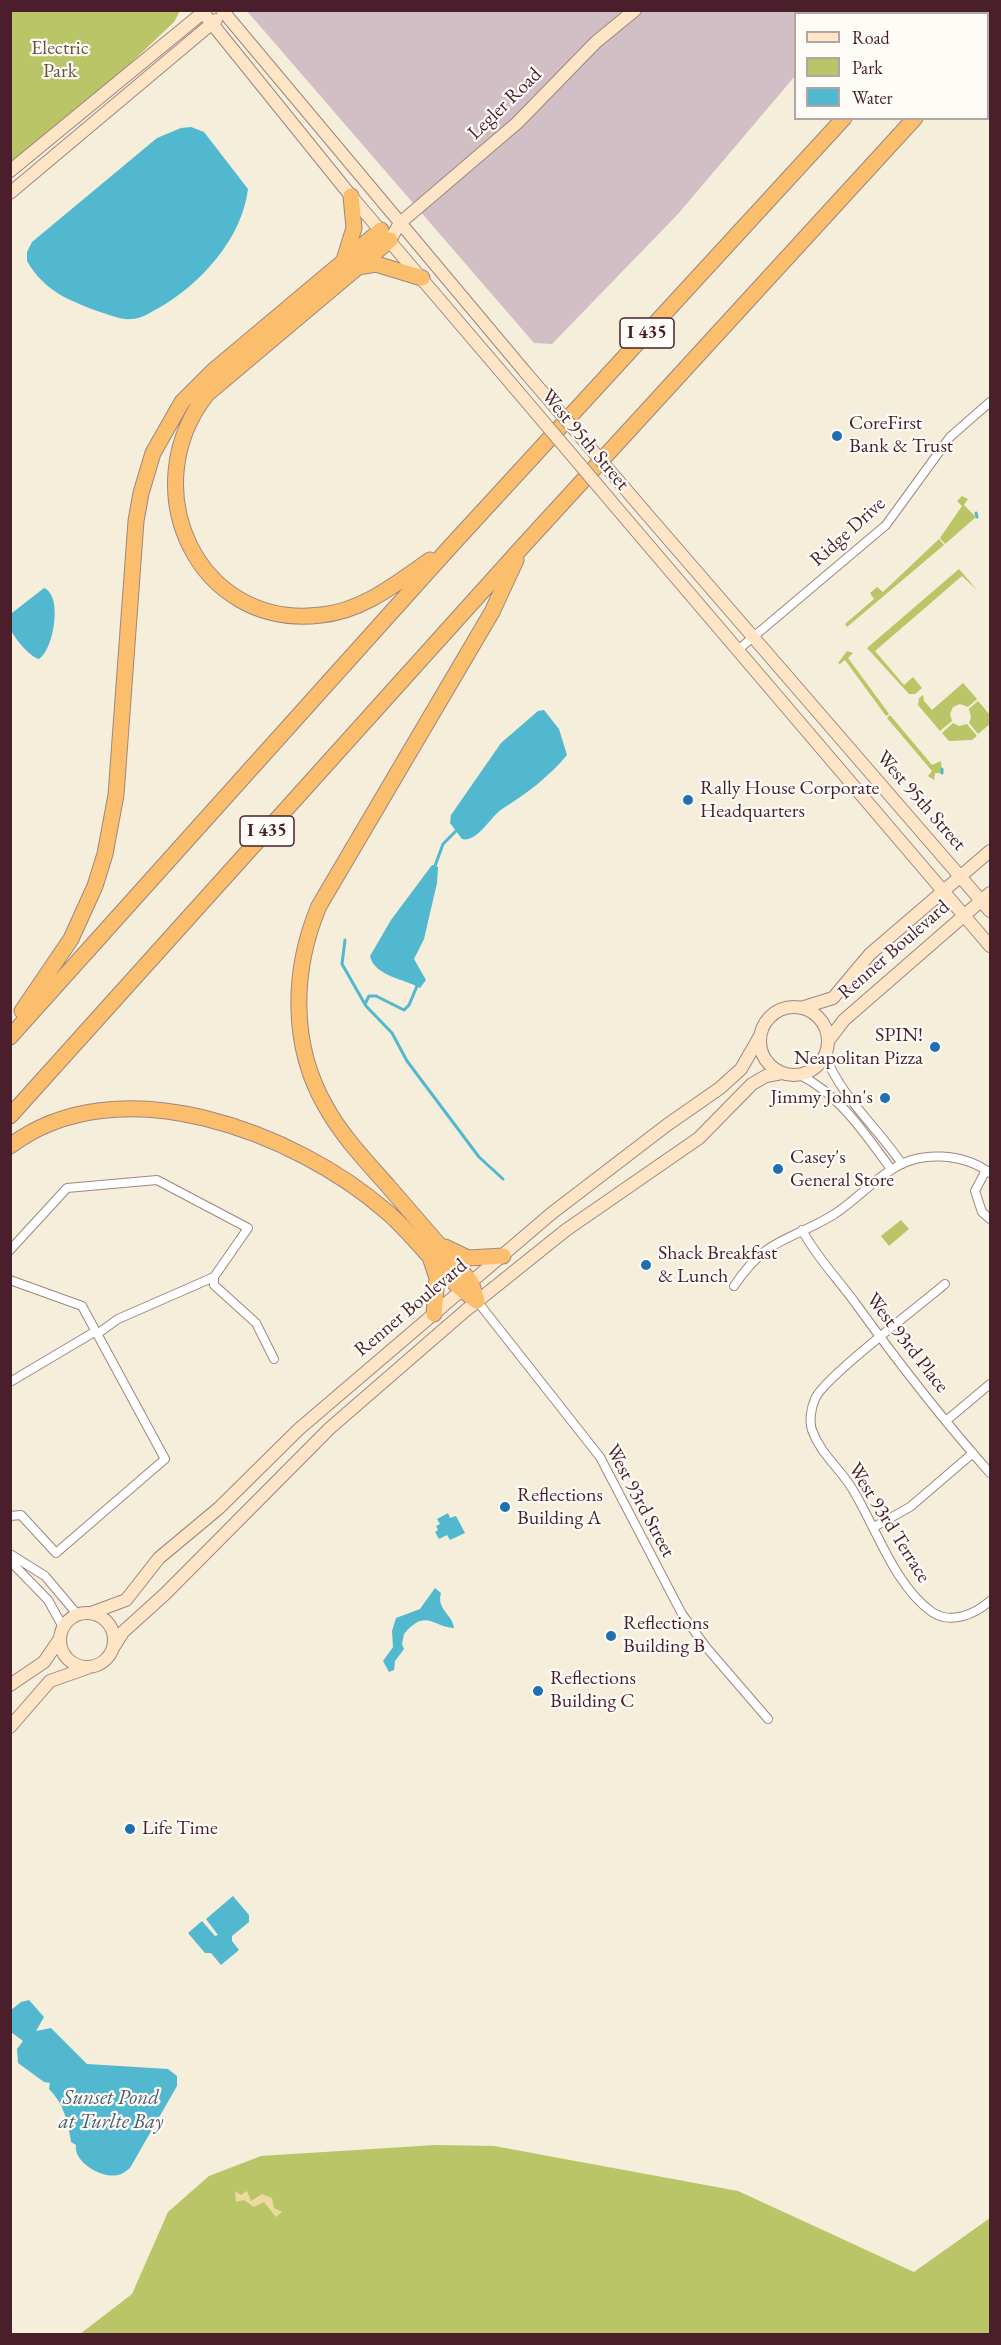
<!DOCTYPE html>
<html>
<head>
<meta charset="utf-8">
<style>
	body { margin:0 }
	#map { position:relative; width:1001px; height:2345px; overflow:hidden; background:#f4eeda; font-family:"EB Garamond",serif }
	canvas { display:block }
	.frame { position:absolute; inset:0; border:12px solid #4a1f2b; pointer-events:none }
	.legend { position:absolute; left:794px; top:12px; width:195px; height:108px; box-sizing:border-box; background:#fdfcf7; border:2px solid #b5a4a5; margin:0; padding:8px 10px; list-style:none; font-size:18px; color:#4a1f2b }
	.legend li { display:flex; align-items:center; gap:12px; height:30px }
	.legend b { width:30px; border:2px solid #b5a4a5 }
</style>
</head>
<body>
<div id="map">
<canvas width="1001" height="2345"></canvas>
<div class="frame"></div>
<ul class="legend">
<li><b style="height:8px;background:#fde5c5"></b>Road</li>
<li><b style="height:16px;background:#b9c567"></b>Park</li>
<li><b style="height:16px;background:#51b8cf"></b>Water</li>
</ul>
</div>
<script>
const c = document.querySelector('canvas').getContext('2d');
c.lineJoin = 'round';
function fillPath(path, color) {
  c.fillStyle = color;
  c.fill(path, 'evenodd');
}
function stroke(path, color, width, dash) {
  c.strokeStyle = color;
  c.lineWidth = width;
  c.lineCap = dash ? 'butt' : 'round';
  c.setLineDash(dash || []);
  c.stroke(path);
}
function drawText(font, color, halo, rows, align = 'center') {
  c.font = font + ' "EB Garamond",serif';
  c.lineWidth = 4.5;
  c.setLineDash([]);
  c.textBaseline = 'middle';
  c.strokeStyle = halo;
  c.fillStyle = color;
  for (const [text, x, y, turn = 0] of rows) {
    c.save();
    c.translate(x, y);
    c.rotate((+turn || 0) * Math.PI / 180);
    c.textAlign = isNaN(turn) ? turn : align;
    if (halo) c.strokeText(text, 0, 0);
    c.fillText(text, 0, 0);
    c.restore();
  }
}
fillPath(new Path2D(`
	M247,11H851L849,13L796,14L795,76L678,214L552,344L534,343Z`), '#d2bec5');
fillPath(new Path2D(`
	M11,11H180L174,22L114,79L11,167Z
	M962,496L968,499L964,505L976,517L945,544L940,538L962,506L957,501Z
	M939,539L944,545L847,627L845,624L874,599L870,593L877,587L883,592Z
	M959,569L977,590L962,576L875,651L904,685L913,677L922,688L915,694H909L867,648Z
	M847,651L853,653L848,658L887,711L889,714L886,716L845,660L840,664L838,663Z
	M963,683L977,699L968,707L960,704L953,707L950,714L952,721L940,731L918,705L919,698L923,695L924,701L932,710Z
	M978,701L990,715V724L978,734L969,723L971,717L969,709Z
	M890,715L932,765L941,761L942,773H935L934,780L928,776L932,771L887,718Z
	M953,723L959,726L967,724L977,736L972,740L949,741L942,733Z
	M901,1220L909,1229L889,1246L881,1236Z
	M435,2145L494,2146L738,2191L914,2272L990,2218V2334H80L132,2294L168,2212L209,2176L261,2156Z`), '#b9c567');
fillPath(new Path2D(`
	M235,2191L241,2195L247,2191L251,2201L262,2194L272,2198L274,2208L282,2212L276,2217L264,2202L254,2207L244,2200L236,2202Z`), '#eeda9e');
fillPath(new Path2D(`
	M191,127L204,132L248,189C242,239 200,285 157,309C149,313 141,319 131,319C121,320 110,315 100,312C70,301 44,291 27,261V252L32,242L157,138L181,128Z
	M44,588C63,595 54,650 39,659C30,657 13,637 10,628C10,623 11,617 12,613Z
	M544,710L559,729L567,755C550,776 525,795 502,809C491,816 477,843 462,839L450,823L451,815L501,743L538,711Z
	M432,865L438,867L437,883L424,939L414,959L426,980L420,988C405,979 374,976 370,956L391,920Z
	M448,1513L450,1518L456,1516L465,1533L450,1540L447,1535L439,1539L435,1532L438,1530L436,1526L440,1524L437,1519Z
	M435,1588L441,1593C436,1609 453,1615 454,1628C432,1627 426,1608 404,1634L402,1644L404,1649L395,1661L394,1670L389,1672L383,1661L393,1647L392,1631L396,1618L420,1609Z
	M233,1896L249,1915V1922L232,1936V1941L239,1950L221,1965L211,1953H205L188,1933L202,1921L215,1936L218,1935L206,1919Z
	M29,2000L44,2017L36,2031L51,2028L87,2064L168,2069L177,2076V2086L130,2168C126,2171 123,2174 118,2175C102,2179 73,2162 76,2145L71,2142C68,2122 64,2104 49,2089L50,2083L44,2082L18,2063L17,2049L23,2041L11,2032V2010L21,2002Z`), '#51b8cf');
stroke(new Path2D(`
	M976,513L977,517
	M942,769V773
	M435,866L443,844L456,831
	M345,940L342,964L366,1006L392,1033L407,1061L479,1157L503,1179
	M365,1004L369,996H376L404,1010L409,1005L417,986`), '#51b8cf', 3);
const street = new Path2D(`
	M739,649L886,525L950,437L990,402
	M825,1055C841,1097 877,1127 902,1164
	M800,1075C840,1095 865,1134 891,1169
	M986,1170L975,1191L982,1212L990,1219
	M802,1230C817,1258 838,1279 856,1304C898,1362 943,1420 990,1473
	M10,1250L67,1188L157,1180L248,1228L214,1277L118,1319L97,1334
	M214,1277V1285L256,1323L274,1359
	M10,1280L82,1306L165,1459L56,1553L21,1515L10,1516
	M945,1284C923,1303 822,1379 815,1399C811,1408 809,1421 812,1430C821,1455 840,1468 853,1490C876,1528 895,1586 932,1612C951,1625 975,1614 990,1601
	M734,1286C767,1237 788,1242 833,1215C854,1202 870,1183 891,1170C920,1150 963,1153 990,1173
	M477,1301L600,1457L682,1614L706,1647L768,1719
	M10,1382L96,1331
	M947,1420L990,1384
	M874,1527L910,1507L973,1453
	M10,1554L45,1576L77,1614
	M10,1561L48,1600L63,1627`);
const secondary = new Path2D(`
	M201,10L351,196L514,387
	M222,10L526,373
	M10,171L206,10
	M10,193L216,20
	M390,240L400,223L517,123L596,42L635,10
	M645,512L990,911
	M632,526L990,946
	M760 1041a34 34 0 1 1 68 0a34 34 0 1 1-68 0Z
	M801,1008L833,998L870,954L990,851
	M828,1041L844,1020L990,893
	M60 1640a27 27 0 1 1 54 0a27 27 0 1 1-54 0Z
	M91,1613L126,1600L159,1558L219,1508L299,1429L552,1213L667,1125L720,1088L741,1069L760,1036
	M113,1648L123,1632L165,1594L330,1428L465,1311L566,1230L699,1138L752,1084L766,1076L782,1073
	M10,1685L44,1662L59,1640
	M10,1727L50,1681L87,1668`);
const highway = new Path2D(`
	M941,14L944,10
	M988,39L990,36
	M390,240L207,394C133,488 197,630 321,615C363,611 397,583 430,560
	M344,260L354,228L351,196
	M358,267L376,264L422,278
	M22,1011L71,939L95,886L105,854L116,795L136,521L141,493L153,453L182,402L213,371L381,230
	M10,1037L450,547L844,118
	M10,1116L523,546L915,118
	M10,1146C118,1064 296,1132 387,1212C419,1239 442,1278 477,1301
	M445,1247L468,1258L503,1256
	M431,1260L437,1278L434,1314
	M477,1301L471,1282C443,1250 416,1218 388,1186C366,1161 342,1136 326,1107C290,1045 292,970 319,906L492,612L516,560`);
stroke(street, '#9f8682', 10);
stroke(secondary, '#9f8682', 14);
stroke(highway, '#9f8682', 17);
stroke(street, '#fff', 8);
stroke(secondary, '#fde5c5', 12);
stroke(highway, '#fabe6d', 15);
const secondaryBridge = new Path2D(`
	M526,373L645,512
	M514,387L632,526`);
stroke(secondaryBridge, '#9f8682', 14, []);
stroke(secondaryBridge, '#fde5c5', 12);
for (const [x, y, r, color] of [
	[837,436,6,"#1f6fb2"],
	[688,800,6,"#1f6fb2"],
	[935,1047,6,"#1f6fb2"],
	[885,1098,6,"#1f6fb2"],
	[778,1169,6,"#1f6fb2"],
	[646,1265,6,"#1f6fb2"],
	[505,1507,6,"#1f6fb2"],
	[611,1636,6,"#1f6fb2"],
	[538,1691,6,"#1f6fb2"],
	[130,1829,6,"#1f6fb2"]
]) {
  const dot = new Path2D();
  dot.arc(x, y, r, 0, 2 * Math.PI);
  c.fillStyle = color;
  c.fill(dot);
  stroke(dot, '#fdfcf7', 2);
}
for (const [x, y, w] of [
	[647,333,54],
	[267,831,54]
]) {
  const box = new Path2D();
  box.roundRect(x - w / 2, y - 15, w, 30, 4.5);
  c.fillStyle = '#fdfcf7';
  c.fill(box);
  stroke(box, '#4a1f2b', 1.5);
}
drawText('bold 18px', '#4a1f2b', null, [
	["I 435",647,333],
	["I 435",267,831]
]);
drawText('20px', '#6b513d', '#fdfcf7', [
	["Electric",60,49],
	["Park",60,72]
]);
drawText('20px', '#4a1f2b', '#fdfcf7', [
	["Legler Road",505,104,-44],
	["West 95th Street",585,440,50],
	["Ridge Drive",848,532,-42],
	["West 95th Street",921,801,49],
	["Renner Boulevard",894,950,-41],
	["Renner Boulevard",411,1308,-40],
	["West 93rd Place",907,1343,52],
	["West 93rd Street",640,1501,62],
	["West 93rd Terrace",889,1523,58]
]);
drawText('20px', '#4a1f2b', '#fdfcf7', [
	["CoreFirst",849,424],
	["Bank & Trust",849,447],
	["Rally House Corporate",700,789],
	["Headquarters",700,812],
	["SPIN!",923,1036,"right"],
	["Neapolitan Pizza",923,1059,"right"],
	["Jimmy John's",873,1098,"right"],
	["Casey's",790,1158],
	["General Store",790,1181],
	["Shack Breakfast",658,1254],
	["& Lunch",658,1277],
	["Reflections",517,1496],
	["Building A",517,1519],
	["Reflections",623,1624],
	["Building B",623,1647],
	["Reflections",550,1679],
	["Building C",550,1702],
	["Life Time",142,1829]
], 'left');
drawText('italic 21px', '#4d5c6d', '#fdfcf7', [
	["Sunset Pond",111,2098],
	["at Turlte Bay",111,2122]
]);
</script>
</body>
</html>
